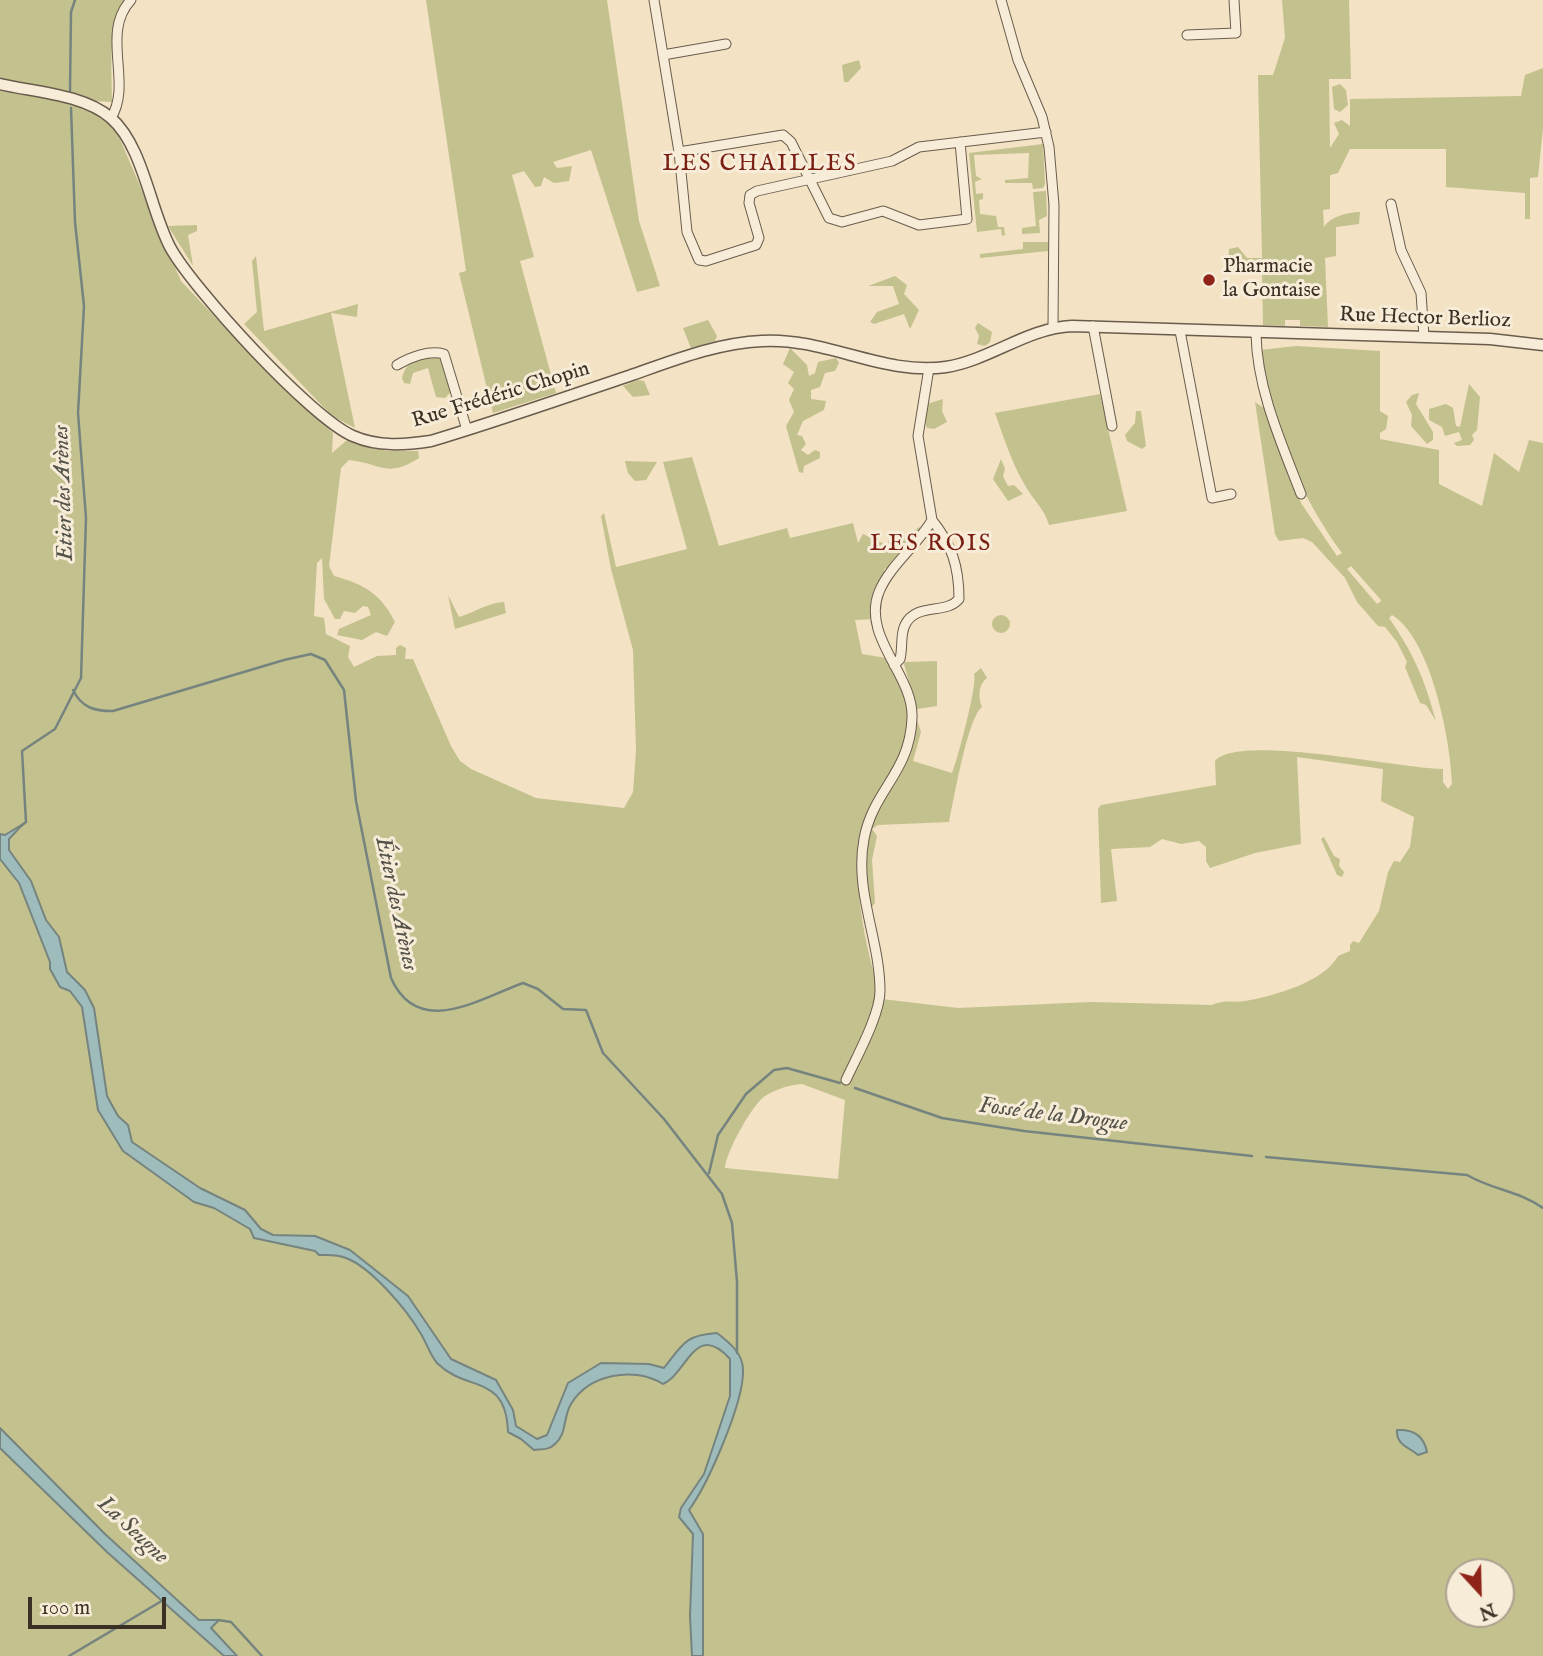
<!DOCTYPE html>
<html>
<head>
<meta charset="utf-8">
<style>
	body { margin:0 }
	#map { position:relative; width:1543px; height:1656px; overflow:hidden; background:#f3e2c3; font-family:"IM FELL English",serif }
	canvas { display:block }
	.north { position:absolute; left:1445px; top:1558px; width:70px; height:70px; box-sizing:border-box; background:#f7ecd8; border:2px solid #aca190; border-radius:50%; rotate:158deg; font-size:19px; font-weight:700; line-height:28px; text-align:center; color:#3b3024 }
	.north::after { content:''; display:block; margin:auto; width:24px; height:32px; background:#8f2418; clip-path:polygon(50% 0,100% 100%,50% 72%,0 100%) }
	.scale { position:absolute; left:28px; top:1597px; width:138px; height:32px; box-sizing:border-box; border:4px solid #3b3024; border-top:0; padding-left:9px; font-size:21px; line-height:24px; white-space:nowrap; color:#3b3024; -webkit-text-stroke:5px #f7ecd8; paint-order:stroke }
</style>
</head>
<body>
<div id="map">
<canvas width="1543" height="1656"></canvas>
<div class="north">N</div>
<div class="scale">100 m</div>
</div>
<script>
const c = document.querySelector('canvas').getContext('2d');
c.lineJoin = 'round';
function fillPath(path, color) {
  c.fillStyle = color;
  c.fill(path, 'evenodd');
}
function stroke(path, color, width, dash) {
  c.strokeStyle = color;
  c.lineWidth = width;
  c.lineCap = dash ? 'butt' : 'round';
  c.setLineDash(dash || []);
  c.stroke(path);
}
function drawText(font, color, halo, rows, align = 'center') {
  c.font = font + ' "IM FELL English",serif';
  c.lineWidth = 6;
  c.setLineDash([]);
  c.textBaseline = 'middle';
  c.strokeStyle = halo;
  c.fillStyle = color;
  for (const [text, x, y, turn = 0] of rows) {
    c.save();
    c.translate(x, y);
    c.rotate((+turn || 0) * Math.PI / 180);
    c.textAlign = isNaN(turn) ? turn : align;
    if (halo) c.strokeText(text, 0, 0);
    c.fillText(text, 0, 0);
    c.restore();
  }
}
fillPath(new Path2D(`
	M0,0H126C107,29 112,68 112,102L93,101L0,78Z
	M426,0H607L639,221L660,286L637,292L591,150L553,162L557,168L572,166L569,181L554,183L544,177L541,186L535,187L524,171L512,175L534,257L520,261L556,393L493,413L459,273L466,271Z
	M1282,0H1349L1351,79H1329L1330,148L1339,134L1334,123L1342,120L1350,126V99L1521,96L1525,75L1543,68V128L1538,177L1530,178V219H1525V193L1446,187V149H1350L1338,173L1330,175V209L1323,210L1324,227C1330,217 1348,212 1360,212L1359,224L1336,227V256L1325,258L1328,327L1300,326V320H1285V326L1263,325L1262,274L1235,273L1228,262L1229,249L1238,247L1247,258H1262L1258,75H1273L1285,38Z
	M859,60L861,68L848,82H844L842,65Z
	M1340,84L1346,90L1348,105L1340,112L1334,109L1332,87Z
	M0,91C40,98 86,100 116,130L181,281L244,348L333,433L332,453L347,440L387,451H418L419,458C386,479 381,463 349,460L341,468L329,566L334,576C364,584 381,594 395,622L387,636L376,632L362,640L337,635L339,629L371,615L368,607L363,606L355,613L344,611L340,619H335L324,599L322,558L317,563L314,616L324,618L326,634L350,646L348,657L354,667L377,656L396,655V648L400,645L406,648L405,659H413L451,746L460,761L471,769L536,798L624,808L633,792L636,750L633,650L611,569L601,516L604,513L616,567L687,549L663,462L692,457L719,546L787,528L790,538L853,523L858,543L863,534L887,545L890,538L909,536L919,527L921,530L892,566L884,569L885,575L881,585L877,584L872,605L874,619L855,620L862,654L886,658C892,668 902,679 905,690C911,714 908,748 896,769C885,786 871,799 865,819C848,869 865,950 882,999L958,1008L1091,1002L1212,1005C1224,999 1233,1003 1245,1001C1274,996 1324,982 1338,956L1350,951V945L1353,941L1359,943L1379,911L1388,872L1394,861L1400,862L1410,847L1414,817L1381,801L1383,769L1297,757L1301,844L1255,853L1210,868L1206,861V847L1199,841L1181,844L1162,839L1150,847L1111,849L1117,901L1101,903L1098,809L1101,805L1216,785L1215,761C1239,733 1400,769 1443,769V782L1448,789L1452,784C1451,742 1431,638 1392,615L1389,618C1415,656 1424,678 1436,721L1426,705L1420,703L1405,667L1407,662L1397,642L1385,627L1378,626L1357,602L1345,578L1312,542L1303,538L1279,541L1275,534L1255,402L1264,408L1301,503L1337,556L1342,553C1303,501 1265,416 1260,350L1296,346L1380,351V411L1388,416L1386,429L1380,433V439L1439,450V484L1482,506L1494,453L1519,472L1529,440L1543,443V1656H0ZM1351,566L1381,600V601L1377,604L1347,569ZM802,1084L845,1100L838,1179L725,1168C726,1152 752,1105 765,1096C777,1089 788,1085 802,1084ZM1459,1572H1501V1614H1459Z
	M1043,144L1045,184L1043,188L1033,189L1032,183H1005V180L1028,178L1029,153L974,155L976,176L982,179L975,182L976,194L983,193V199L979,200L980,214L996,216L998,227H1004L1005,235L1002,236L1001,229L977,232L969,153Z
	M1046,191L1047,216L1039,220L1040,233L1022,234V228L1036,226L1033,192Z
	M197,225V231L188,235L193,266L168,226Z
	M1023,242H1048V251L980,258V254L1023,249Z
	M256,256L264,331L358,304L357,317L331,313L355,428L332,416L244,324L257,312L252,261Z
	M895,276L907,285L904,294L919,310L910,329L904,314L874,324L870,322L877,312L899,304L893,286H868Z
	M708,320L717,336L715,341L691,348L683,328Z
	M978,323L992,332L990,342L985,346L977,344L979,336L975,328Z
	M790,348L807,365L809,376L815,373L818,362L836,358L839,363L835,371L825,373L820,387L811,390V399L826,401L824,410L803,421L797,435L802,436L806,444L801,450L808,455L815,450L820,452V458L804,466L803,473L799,472L786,426L794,412L789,400L794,389L788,383L794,372L783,364Z
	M436,356L443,361L453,390L445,398L436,397L428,368L413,373L410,384L404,383L402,378C407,359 418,360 436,356Z
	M638,380L644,381L650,395L633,397L623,386Z
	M1469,384L1480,397L1477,430L1472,435L1474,440L1470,445L1457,446L1454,443L1462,440L1459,432L1445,436L1442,427L1429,420V409L1446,404L1453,408L1456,426L1460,427Z
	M1419,393L1416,404L1433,432V440L1427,444L1411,426L1412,415L1406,402L1412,395Z
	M1100,394L1127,511L1049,525C1044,508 1034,501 1026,487C1012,464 1004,438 995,413Z
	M943,399L942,411L947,422L934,429L927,428L924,418L927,404Z
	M1136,411H1141L1146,446L1142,449L1127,441L1125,435L1135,423Z
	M1001,459L1005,469L1003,476L1008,486L1014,485L1023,494L1008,501L993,479Z
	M625,461L657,462L646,480L635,481L628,473Z
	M448,595L459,617C473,613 490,602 504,602L506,613L455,629Z
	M992 624a9 9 0 1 1 18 0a9 9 0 1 1-18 0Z
	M937,661V706L917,709L904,664L905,662Z
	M981,668L987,678C978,685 978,697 982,707C967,719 954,800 949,822L878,825L872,829L877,836L872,860L875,903L871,908L867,905L864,858L873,818L905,765L914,743L917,720L921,732L913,761L952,773C957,762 978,683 974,674Z
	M1324,837L1334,856L1340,859L1339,866L1344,872L1342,877L1337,875L1321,839Z`), '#c3c18e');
const water = new Path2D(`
	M23,824L9,839V850L31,881L46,920L59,937L67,972L85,990L94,1008L107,1096L118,1116L128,1125L132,1142L200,1188L245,1210L261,1229L273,1235L315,1236L350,1250L408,1296L451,1359L496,1380L513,1410L516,1426L537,1439L547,1435L568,1383L601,1363L649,1364L664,1368C683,1344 685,1335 717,1333C730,1343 744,1354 743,1372C743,1404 708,1484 689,1510L703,1534V1656H692L690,1616L693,1534L679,1517L681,1508L704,1474L730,1396V1359C695,1320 687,1374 663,1384C634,1366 589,1374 571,1404C563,1417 567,1434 555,1444C549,1450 542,1449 534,1450L521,1439L508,1432C506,1373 467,1393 437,1363C430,1355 427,1344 421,1334C407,1310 372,1268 346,1258C337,1254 327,1255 319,1255L315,1251L254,1238L250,1229L214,1208L194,1202L123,1151L98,1110L82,1007L70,991L60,987L50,969V962L19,883L0,859V834L5,835Z
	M0,1428L105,1534L199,1620H219L211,1628L237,1656H224L107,1552L0,1448Z
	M1397,1430C1413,1429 1424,1436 1427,1452L1418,1455C1409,1447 1396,1445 1397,1430Z`);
fillPath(water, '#9ebcbc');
stroke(water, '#76847f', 2);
stroke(new Path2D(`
	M70,91L71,12L75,0
	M73,690C82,708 94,711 113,711L284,660L311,654L325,660L344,690L356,801L391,978C418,1039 479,999 523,983L538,989L563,1009L586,1010L603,1053L664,1119L722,1194L732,1223L737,1282V1353
	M21,826L26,822L22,751L55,729L81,678L86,518L78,413L84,306L75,222L71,108
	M855,1088L942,1118L1024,1131L1252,1156
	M1266,1157L1467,1175C1495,1191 1517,1190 1543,1208
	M709,1173L718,1135L746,1094L774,1070L787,1068L840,1083
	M218,1620L231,1622L262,1656
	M69,1656L165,1599`), '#76847f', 2.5);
const minor = new Path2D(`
	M654,0L679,152L783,135L791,142L829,218L842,222L883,211L919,225L967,219L960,142
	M1001,0L1018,60L1042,117L1049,147L1054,205L1053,327
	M1187,35L1236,33L1234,0
	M663,55L726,44
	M111,118C133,83 100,33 131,0
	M679,152L687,232L699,260L706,261L756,245L759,238L749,203L750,195L757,191L892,161L919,147L1046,132
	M1391,204L1401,250L1421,293L1424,337
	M1093,326L1112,426
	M1180,331L1212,498L1231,494
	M1256,334C1257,389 1281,442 1301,494
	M397,365C410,357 429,350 444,354L467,430
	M894,665L900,659C903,648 900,635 905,625C916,602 946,615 959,599C959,567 952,545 932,520
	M846,1080C856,1058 880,1015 880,991C880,939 854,892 864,839C873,790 910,773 912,718C914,675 861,637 879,592C890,565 917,546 932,520L918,436L929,368`);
const tertiary = new Path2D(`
	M0,84C34,92 83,94 111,118C143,146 150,209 170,247C192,288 312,419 353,436C378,447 405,445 431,441C498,421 563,398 629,376C672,361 716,343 762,341C825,337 884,376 946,367C990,360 1027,328 1072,326L1490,339L1543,345`);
stroke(minor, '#695c4c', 11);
stroke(tertiary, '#695c4c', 13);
stroke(minor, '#f7ecd8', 9);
stroke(tertiary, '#f7ecd8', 10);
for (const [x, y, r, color] of [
	[1209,280,7,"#8f2418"]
]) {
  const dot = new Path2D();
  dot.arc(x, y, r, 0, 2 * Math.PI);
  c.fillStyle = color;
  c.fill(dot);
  stroke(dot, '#f7ecd8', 2.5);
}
drawText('21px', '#3b3024', '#f7ecd8', [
	["Pharmacie",1223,268],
	["la Gontaise",1223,292]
], 'left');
drawText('21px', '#3b3024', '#f7ecd8', [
	["Rue Hector Berlioz",1425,319,2],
	["Rue Frédéric Chopin",501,396,-17]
]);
c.letterSpacing = '2px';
drawText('23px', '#7a1f14', '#f7ecd8', [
	["LES CHAILLES",760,165],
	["LES ROIS",931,545]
]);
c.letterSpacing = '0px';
drawText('italic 23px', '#54534a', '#f7ecd8', [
	["Etier des Arènes",65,493,-92],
	["Étier des Arènes",395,904,78],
	["Fossé de la Drogue",1053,1116,7],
	["La Seugne",132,1531,43]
]);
</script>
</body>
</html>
